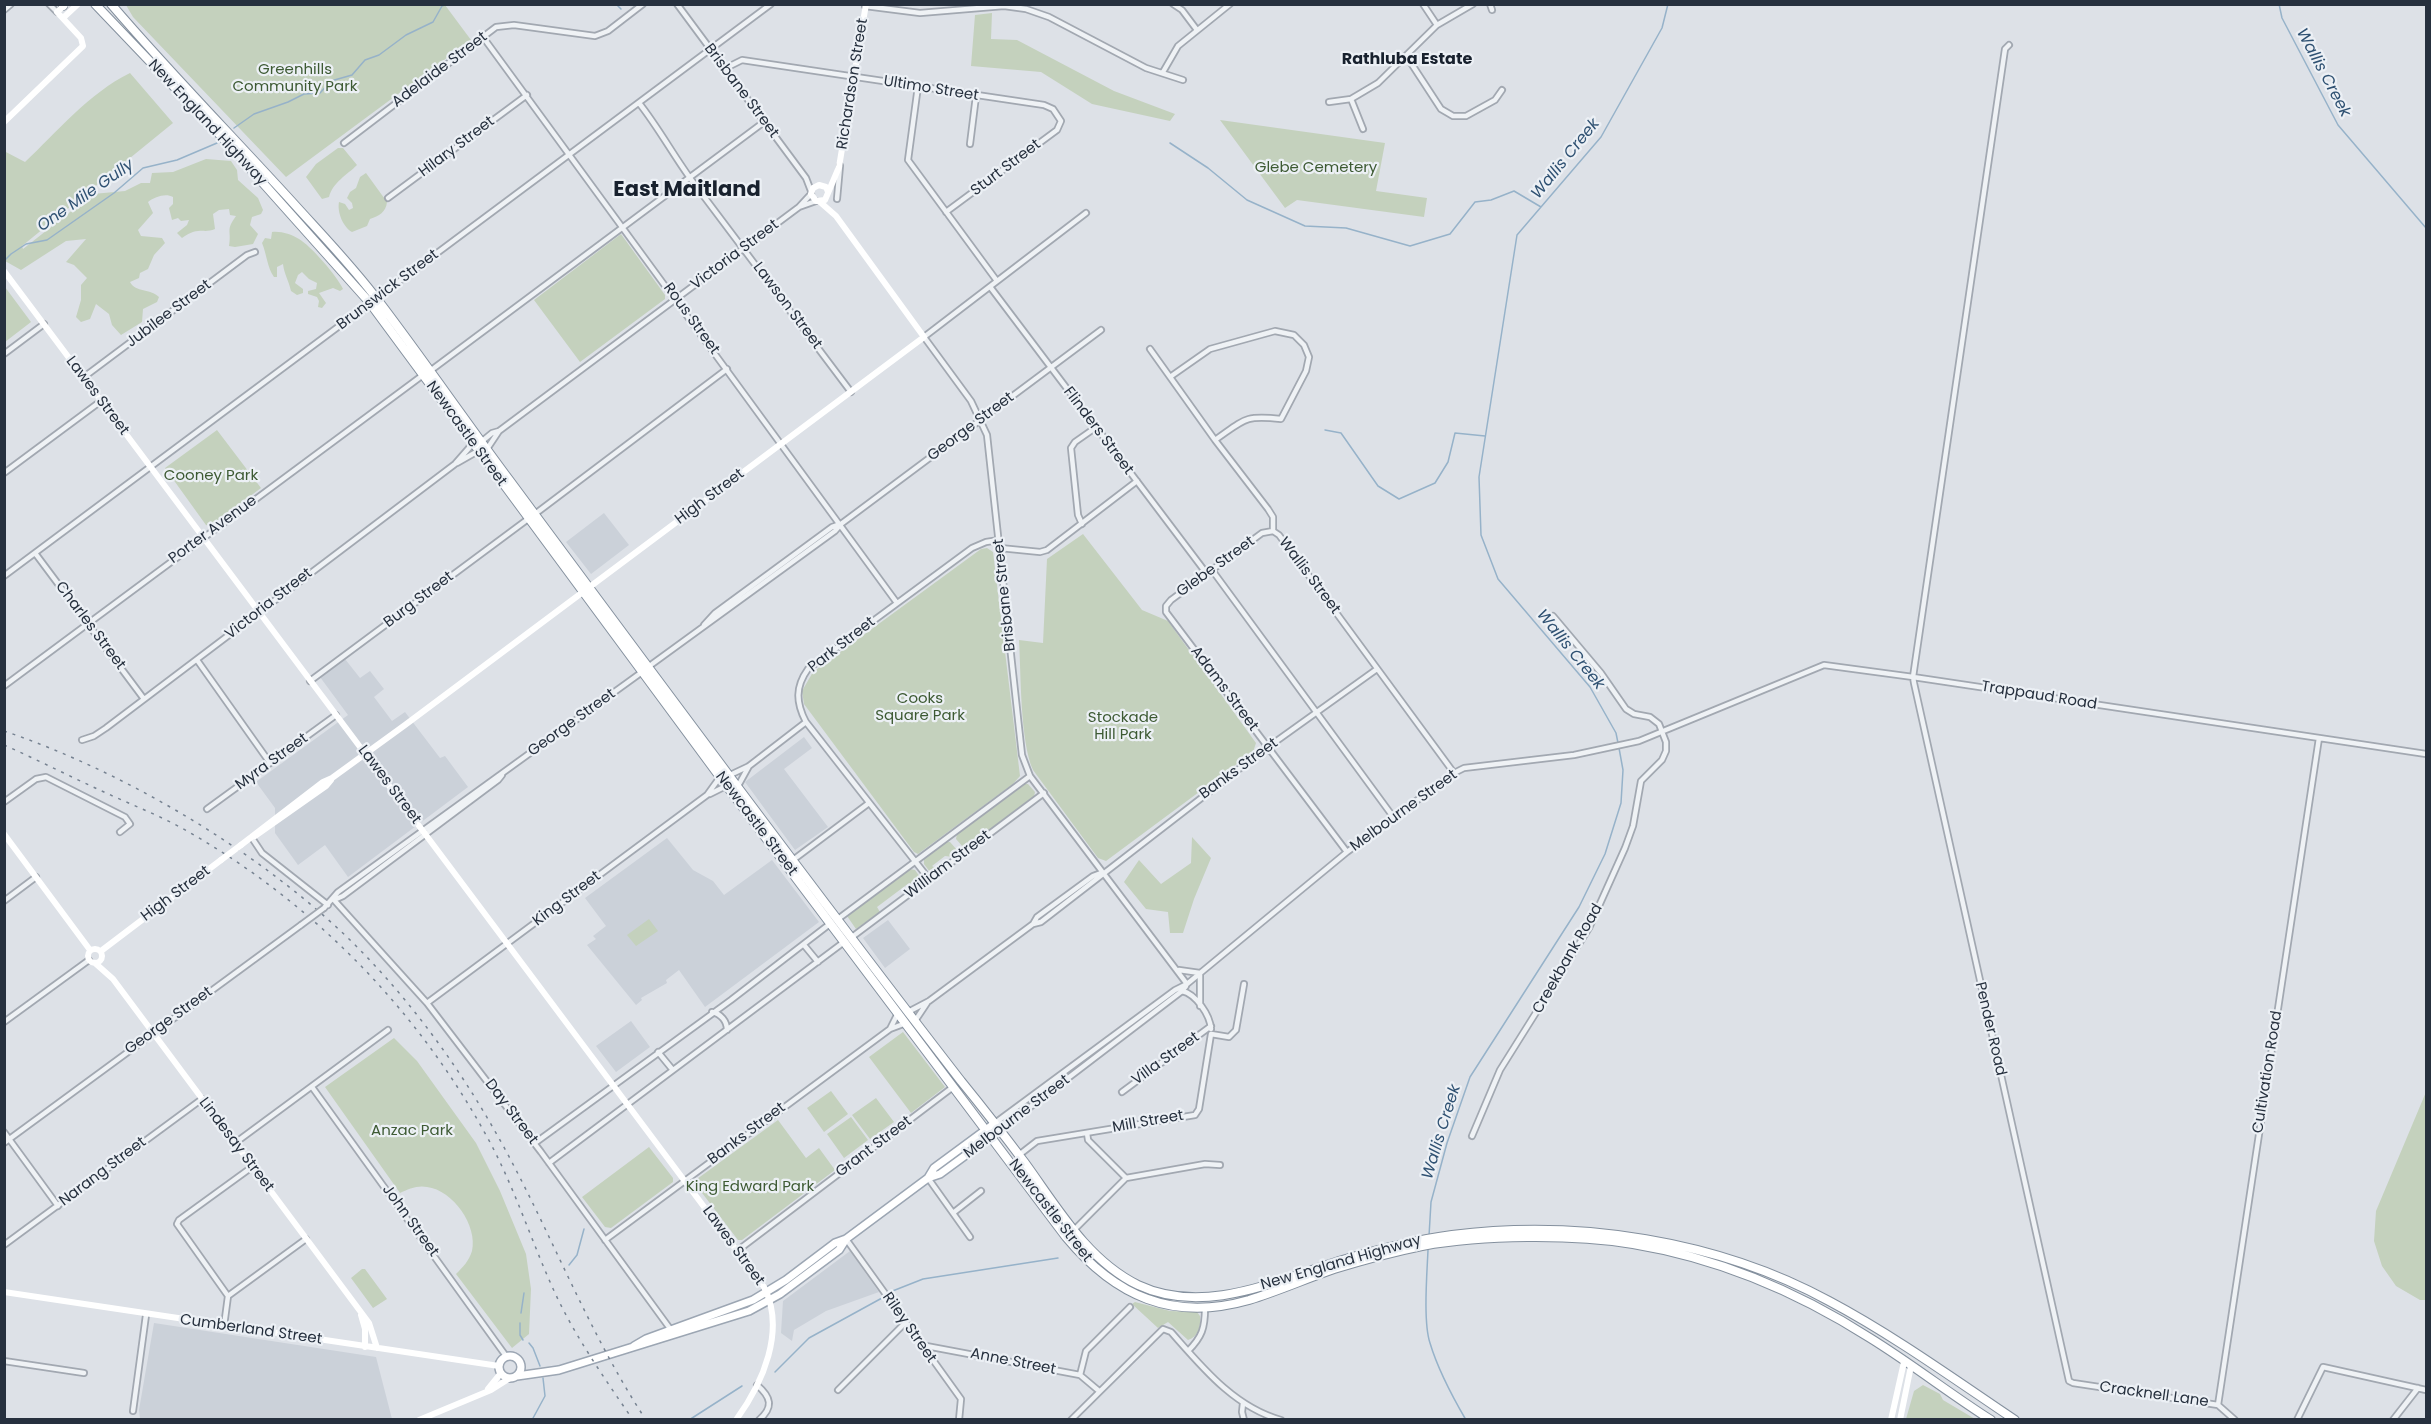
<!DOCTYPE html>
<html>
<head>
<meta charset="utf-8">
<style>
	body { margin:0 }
	#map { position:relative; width:2431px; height:1424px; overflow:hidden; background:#dde1e7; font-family:Poppins,sans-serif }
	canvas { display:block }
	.frame { position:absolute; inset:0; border:6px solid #26303e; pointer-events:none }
</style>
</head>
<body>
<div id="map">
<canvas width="2431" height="1424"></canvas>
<div class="frame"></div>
</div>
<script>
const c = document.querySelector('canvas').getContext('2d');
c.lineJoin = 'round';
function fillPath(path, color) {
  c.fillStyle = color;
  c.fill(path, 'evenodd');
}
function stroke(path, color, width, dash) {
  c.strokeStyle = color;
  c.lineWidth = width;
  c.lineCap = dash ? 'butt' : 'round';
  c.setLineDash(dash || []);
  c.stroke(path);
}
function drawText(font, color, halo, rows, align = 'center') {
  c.font = font + ' Poppins,sans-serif';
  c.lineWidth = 4.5;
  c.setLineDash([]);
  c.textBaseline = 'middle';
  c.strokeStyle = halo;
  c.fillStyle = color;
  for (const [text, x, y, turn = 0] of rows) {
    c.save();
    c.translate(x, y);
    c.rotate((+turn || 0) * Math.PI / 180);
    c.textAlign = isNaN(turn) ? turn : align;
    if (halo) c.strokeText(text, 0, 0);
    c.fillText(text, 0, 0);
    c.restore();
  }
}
fillPath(new Path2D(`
	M604,513L629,545L591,574L566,542Z
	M345,659L360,678L370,671L384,689L374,697L392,721L405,712L440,758L445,756L468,787L348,877L325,845L298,865L275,833V808L256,782L348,715L320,677Z
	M804,737L812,748L784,769L828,827L795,850L745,782Z
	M667,838L693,870L713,881L724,895L772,860L819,922L705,1007L679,970L666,980L667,983L641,998L642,1000L636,1005L587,945L596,939L593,936L606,926L585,898Z
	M888,920L910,949L885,968L863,938Z
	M631,1021L650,1047L616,1072L596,1046Z
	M850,1251L879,1292L826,1311L794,1330L792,1341L781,1333L783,1301Z
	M154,1323L376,1357L392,1419H140L139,1410Z`), '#cbd1d9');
fillPath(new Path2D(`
	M126,5H445L471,40L286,177L133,17Z
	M992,13L991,39L1017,40L1114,91L1175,114L1170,121L1092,104L1041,72L971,66L975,15Z
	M130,73L173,123L22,246L23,249L93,194L125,191L141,183H150L152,173L173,172L206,159L231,161L237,170L238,180L258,198L263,210L261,214L252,217L250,225L258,234L253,244L235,247L229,246C232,230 225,231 236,216L230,215L229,209L219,210L213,214L215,229C204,234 199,226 182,238L177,233L187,225L189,220L181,221L178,218L172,220L169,208L173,204V197C165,193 155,197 148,202L153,213L138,230L141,236L162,238L165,243L154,255L148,269L140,273L139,278L130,282C136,293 150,288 159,297L157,302L143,309L142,322L121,335L112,325L109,314L96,304L90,319L81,322L76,317L81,300V285L87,278L74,265L66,262L86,239L66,241L21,270L5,261L4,151L25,162C57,132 89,93 130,73Z
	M1220,120L1385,143L1376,191L1427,198L1424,217L1297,200L1285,208Z
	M338,148H343L357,165C347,175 333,182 329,197L322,199L306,177L316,164Z
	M366,173L387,202C386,212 379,216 370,219L367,226L352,232C343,227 337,212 339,202L345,204L349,210L353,208L352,203L347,198L350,192L356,188L360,177Z
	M272,232C281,231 291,234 299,239C310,245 338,277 343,289L340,291L333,288L319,293L326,303L322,308L318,307L319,301L317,297L308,294V291L316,289L317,283L309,279L302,272L298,275L295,283L303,289V293L297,295L291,291C289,281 284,274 283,264L277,267V277H274C267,267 267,255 262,243L265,238L271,239Z
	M621,234L665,295V299L580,362L534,300Z
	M5,287L31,322L5,342Z
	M217,430L261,488L210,526L206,525L165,468Z
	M1083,534L1142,610L1168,621L1256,743L1253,752L1106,861L1098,858L1033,770C1020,741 1021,674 1019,640L1043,643L1047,559Z
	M987,548L993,552L1020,776L1013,784L918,854L914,852L804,704L802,691L813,672L981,549Z
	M1025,784H1028L1035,792L1034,797L967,847H963L956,839L957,834Z
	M1192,837L1211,858L1194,899L1183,933H1170L1168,912L1146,909L1124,882L1139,860L1161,884L1191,863Z
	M947,842H950L957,850V854L953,857L945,856L932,866L937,869L930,872L924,864V859Z
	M910,869L915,870L920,877V881L916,884L909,883L877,907L880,912L856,929L847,916Z
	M649,919L658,931L636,946L627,935Z
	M903,1032L945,1087L911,1113L869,1057Z
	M394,1038L417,1061L476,1143L500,1191L526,1254L531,1289L529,1334L512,1348L456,1274C463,1267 469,1261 472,1251C478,1226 453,1190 427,1187C418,1185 408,1189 400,1193L325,1087Z
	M831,1091L848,1114L824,1132L807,1108Z
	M2426,1092V1300H2420L2396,1286L2382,1266L2374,1241L2376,1211Z
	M876,1098L894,1122L870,1139L852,1115Z
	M851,1117L868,1140L844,1158L827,1134Z
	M778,1120L806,1158L819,1148L835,1170L742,1240H738L696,1185L697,1179Z
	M649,1147L673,1178V1182L611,1228L605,1227L582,1197Z
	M362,1269H365L387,1299L373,1308L351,1278Z
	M1135,1302L1170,1311L1197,1312L1200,1316C1201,1327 1198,1337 1188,1340L1168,1322L1158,1328L1132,1304Z
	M1923,1385L1940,1394L1943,1400L1975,1419H1906L1914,1391Z`), '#c4d1bd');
stroke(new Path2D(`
	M616,4L621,9
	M2279,4L2282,18L2338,125L2426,228
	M234,128L254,114L288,102L304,94L320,93L331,81L352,75L365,60L379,55L406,35L433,22L442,6L447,4
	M1170,143L1208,168L1247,200L1305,226L1346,228L1410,246L1450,234L1475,202L1491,200L1514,191L1541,207
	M4,261L11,254L26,244L47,240L114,193L143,168L177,160L217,143
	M1325,430L1341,433L1378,486L1399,499L1435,483L1448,462L1455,433L1485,436
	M1618,743L1616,733L1590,687L1498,579L1481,535L1479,477L1517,235L1601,137L1662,28L1668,4
	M1429,1236L1431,1202L1447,1143L1470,1077L1579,907L1605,854L1621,803L1623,770L1619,748
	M1428,1250C1427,1273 1423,1322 1430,1343C1438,1370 1452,1396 1466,1420
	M569,1265L577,1255L584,1229
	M890,1292L923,1279L1058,1258
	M521,1313L524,1293
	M520,1323V1335L523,1340
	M529,1343L533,1348L540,1366
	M775,1372L809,1338L882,1298
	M532,1420L545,1396L543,1378
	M689,1420L742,1386`), '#96b2c9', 1.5);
const street = new Path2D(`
	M49,4L57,12
	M677,4L806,178L811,191
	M1173,4L1182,10L1197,30
	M1423,4L1437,25
	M1490,4L1492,10
	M865,6L920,13L1004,6L1026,9L1049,17L1146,68L1183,80
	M4,10L11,4
	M483,37L897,603
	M2009,45L2005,49L1913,677L1914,683L2069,1381L2073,1383L2218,1405L2235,1420
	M1407,57L1441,109L1453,116H1466L1495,100L1502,90
	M724,69L742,60L1044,105L1053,109L1061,121L1057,130L946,212
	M1163,72L1178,46L1230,4
	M918,86L908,160L997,281
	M1351,99L1363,129
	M1329,102L1351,99L1378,83L1437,25L1473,4
	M639,103C658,127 672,153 690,178L851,392
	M344,143L496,27L514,25L595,36L608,31L643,4
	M970,144L976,96
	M388,198L527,95
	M837,199L840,166
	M799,207L816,201
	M1086,213L924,337L971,401L987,435L1019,728L1022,755L1030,776L1187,984
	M991,288L1207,574
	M1150,349L1215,440L1268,509L1273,517V531
	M4,354L44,324
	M430,371L764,122
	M84,377L247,255L255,252
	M1170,377L1210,349L1275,331L1294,335L1304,345L1309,357L1306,371L1281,419C1244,415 1245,419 1215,440
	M481,442L492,433L499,431L799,207L811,194
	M487,449L499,431
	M457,463L478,451
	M4,473L101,401
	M535,514L727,369
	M1082,524L1078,515L1071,448L1075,442L1095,428
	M1273,531L1262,533L1171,600L1166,606V612L1347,852
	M1273,531L1279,535L1454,773
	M1000,548L1040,552L1047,550L1137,481
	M35,553L144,699
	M1212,570L1394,818
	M4,576L771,4
	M704,625L715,613L832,527L841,524L1101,330
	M197,660L270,763
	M648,667L835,531L841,524
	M310,681L528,519
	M4,686L423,375
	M82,740L94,736L106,728L455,464L469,448L471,442
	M730,775L749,766L806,722
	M738,786L749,766
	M710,794L726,786
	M4,802L36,779L46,777L125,817L130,824L120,832
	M207,809L336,715
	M252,838L262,853L328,905
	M793,860L869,803
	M929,879L806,722C796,703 795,687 808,669L972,548L986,542L999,540
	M334,900L427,1003L541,1152L671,1330
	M334,900L343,896L498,780L502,775
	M4,901L36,877
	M324,908L338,892L642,672
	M838,919L1030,776
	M1033,924L1041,922L1257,755L1377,669
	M852,937L1044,793
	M804,945L818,962
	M1179,970L1200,973
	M1200,973V1006
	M1182,991C1196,994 1210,1015 1211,1029
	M427,1003L707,795L720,777
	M712,1012C721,1014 727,1021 727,1030
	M908,1012L929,1001L1033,924L1037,917L1093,876L1101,873
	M915,1021L927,1003
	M4,1022L89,960
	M890,1029L898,1013
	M658,1052L672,1069
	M312,1087L506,1356
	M1122,1092L1211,1026
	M995,1123L1175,990L1187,984L1347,852L1454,773L1464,768L1574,755L1639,741L1824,665L1913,677L2426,754
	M1000,1130L1182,991L1186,986
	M4,1132L58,1206
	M1087,1133L1088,1140L1126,1178
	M1472,1136L1500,1070L1589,928L1625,848L1633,826L1641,781L1662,760L1666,751V742L1659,724L1650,717L1634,714L1626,709L1601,673L1553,616
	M4,1143L301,925
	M235,1143L388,1030
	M535,1143L731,1000L831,923
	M1019,1155L1037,1141L1195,1115L1199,1109L1211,1034L1229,1037L1236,1030L1244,984
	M549,1163L844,942
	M928,1178L970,1237
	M953,1213L981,1191
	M1074,1230L1126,1178L1205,1164L1220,1165
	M846,1239L961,1399L959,1420
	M605,1240L890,1029L906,1023
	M4,1245L202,1099
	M737,1251L953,1087
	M228,1296L306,1239
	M224,1326L228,1296L177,1224L179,1220L252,1167
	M921,1345L1080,1375L1099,1391
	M1188,1351C1202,1337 1205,1328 1205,1308
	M4,1361L84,1373
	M1080,1375L1086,1351L1130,1307
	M757,1385C771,1397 774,1407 759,1420
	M838,1390L906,1322
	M1243,1403L1242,1412L1244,1420
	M2218,1405L2319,738
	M133,1411L146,1315
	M1071,1420L1163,1329L1171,1332C1202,1367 1234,1407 1281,1420
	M2297,1420L2323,1367L2426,1390
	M2393,1420L2418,1388`);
const primary = new Path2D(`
	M928,1178L934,1168L995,1123
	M634,1346L646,1339L753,1300L786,1280L835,1243L846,1239L928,1178L940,1174L1000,1130
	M499 1367a11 11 0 1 1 22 0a11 11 0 1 1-22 0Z
	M517,1376L559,1370L749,1311L780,1294L839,1250L846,1239`);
const highway = new Path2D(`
	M95,4L221,136L370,303L720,777L1066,1237C1115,1296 1172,1322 1249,1300C1278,1291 1305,1279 1334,1269C1363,1260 1392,1252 1422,1246C1483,1235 1571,1234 1633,1244C1718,1258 1798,1292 1870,1338C1912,1364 1950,1394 1991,1420
	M111,4C170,73 234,138 295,205C324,237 354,268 380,303C424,361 466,422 510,481C659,682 808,883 961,1081C983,1108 1004,1135 1025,1163C1057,1207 1087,1260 1138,1285C1204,1316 1275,1281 1339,1261C1376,1250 1413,1240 1452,1235C1578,1219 1717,1240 1829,1301C1893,1335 1954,1379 2015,1420
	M63,6V4`);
stroke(street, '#a2a8b1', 8);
stroke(primary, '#9ca6b3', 10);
stroke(highway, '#84909e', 10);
stroke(street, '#eff2f5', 4.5);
stroke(new Path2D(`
	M63,18L78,4
	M4,122L83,46L81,38L57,12L65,5
	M828,192L826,187L819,185L813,188L811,194L816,201L825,200L839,167L866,4
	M4,271L764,1287C786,1330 763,1383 736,1420
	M4,834L90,950
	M255,836L326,786L331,780
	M241,845L323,782L332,778L405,725L924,337L836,216L820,202
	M88 956a7 7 0 1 1 14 0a7 7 0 1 1-14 0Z
	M101,951L221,860
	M95,963L113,979L369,1323L377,1348
	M4,1292L499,1366
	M361,1315L365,1329V1347
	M488,1389L501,1373
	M419,1420L491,1390L510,1378
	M1891,1420L1904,1362
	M1900,1420L1911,1366`), '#fff', 6);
stroke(primary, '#fff', 7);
stroke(highway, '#fff', 8);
stroke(new Path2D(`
	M4,731C129,773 272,859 363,953C420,1012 467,1079 506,1151C554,1240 590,1335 646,1420
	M4,745C38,760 71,777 104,792C132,805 161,816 187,831C312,902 417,1009 486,1135C514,1185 531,1241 555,1293C576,1338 605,1379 633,1420`), '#768291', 1.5, [3, 6]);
const streetBridge = new Path2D(`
	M301,925L324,908`);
stroke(streetBridge, '#a2a8b1', 8, []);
stroke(streetBridge, '#eff2f5', 4.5);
stroke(new Path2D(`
	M221,860L241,845`), '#fff', 6);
drawText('15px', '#3d5a33', '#ecf0f5', [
	["Greenhills",295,70],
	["Community Park",295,87],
	["Glebe Cemetery",1316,168],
	["Cooney Park",211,476],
	["Cooks",920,699],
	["Square Park",920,716],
	["Stockade",1123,718],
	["Hill Park",1123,735],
	["Anzac Park",412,1131],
	["King Edward Park",750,1187]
]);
drawText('15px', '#26303e', '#ecf0f5', [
	["Adelaide Street",440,70,-37],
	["Richardson Street",853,84,-81],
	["Ultimo Street",931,89,9],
	["Brisbane Street",741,91,53],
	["New England Highway",207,123,47],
	["Hilary Street",457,147,-37],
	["Sturt Street",1006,168,-37],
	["Victoria Street",735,255,-37],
	["Brunswick Street",388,290,-37],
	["Lawson Street",787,306,53],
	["Jubilee Street",169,314,-37],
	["Rous Street",691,319,54],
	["Lawes Street",97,396,53],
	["George Street",971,427,-37],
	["Flinders Street",1098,431,53],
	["Newcastle Street",466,434,54],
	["High Street",710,497,-37],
	["Porter Avenue",213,530,-36],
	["Glebe Street",1216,567,-36],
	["Wallis Street",1309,576,53],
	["Brisbane Street",1005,595,-96],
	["Burg Street",419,600,-37],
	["Victoria Street",269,604,-38],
	["Charles Street",90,626,53],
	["Park Street",842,645,-38],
	["Adams Street",1224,689,53],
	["Trappaud Road",2039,696,9],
	["George Street",572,723,-36],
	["Myra Street",272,762,-36],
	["Banks Street",1239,769,-36],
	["Lawes Street",389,785,53],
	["Melbourne Street",1404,811,-36],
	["Newcastle Street",756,824,53],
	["William Street",948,865,-37],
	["High Street",176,894,-37],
	["King Street",567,899,-37],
	["Creekbank Road",1568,959,-60],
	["George Street",169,1021,-36],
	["Pender Road",1990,1029,77],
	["Villa Street",1166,1059,-36],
	["Cultivation Road",2268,1072,-81],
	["Day Street",511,1112,53],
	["Melbourne Street",1017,1117,-37],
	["Mill Street",1148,1122,-10],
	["Banks Street",747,1134,-37],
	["Lindesay Street",236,1145,53],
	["Grant Street",874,1147,-37],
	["Narang Street",103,1172,-37],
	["Newcastle Street",1050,1211,52],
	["John Street",410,1221,54],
	["Lawes Street",733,1246,54],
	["New England Highway",1341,1263,-16],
	["Riley Street",909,1328,55],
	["Cumberland Street",251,1330,8],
	["Anne Street",1013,1362,11],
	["Cracknell Lane",2154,1395,8]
]);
drawText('bold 16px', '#18212e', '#ecf0f5', [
	["Rathluba Estate",1407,60]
]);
drawText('italic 16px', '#2f5172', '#ecf0f5', [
	["Wallis Creek",2323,73,62],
	["Wallis Creek",1566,159,-51],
	["One Mile Gully",86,196,-35],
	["Wallis Creek",1570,650,51],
	["Wallis Creek",1442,1132,-73]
]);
drawText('bold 21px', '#18212e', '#ecf0f5', [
	["East Maitland",687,191]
]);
</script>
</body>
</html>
